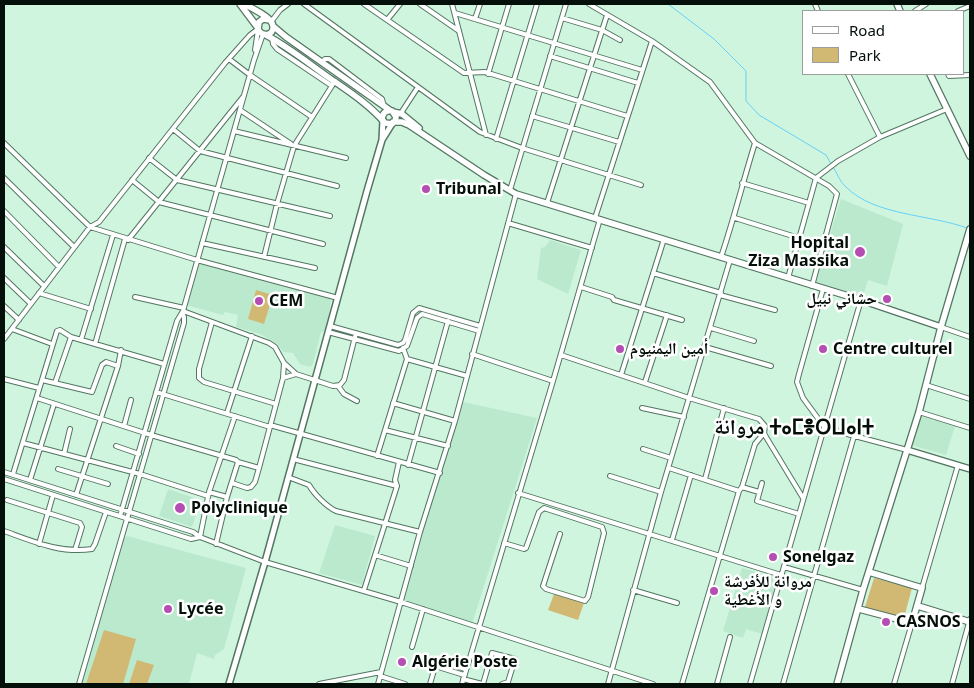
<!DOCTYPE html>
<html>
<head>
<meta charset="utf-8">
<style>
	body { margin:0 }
	#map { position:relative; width:974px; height:688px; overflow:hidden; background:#cff5de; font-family:"Noto Sans",sans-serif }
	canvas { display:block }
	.frame { position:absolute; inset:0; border:5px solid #030f08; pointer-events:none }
	.legend { position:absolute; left:802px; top:10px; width:162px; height:65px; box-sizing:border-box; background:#fff; border:1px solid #9a9f9c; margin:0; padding:6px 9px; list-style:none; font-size:15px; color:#030f08 }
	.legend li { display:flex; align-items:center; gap:10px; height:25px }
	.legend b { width:25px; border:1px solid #9a9f9c }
</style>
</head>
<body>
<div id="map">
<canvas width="974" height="688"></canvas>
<div class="frame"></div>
<ul class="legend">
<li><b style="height:6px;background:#fff"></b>Road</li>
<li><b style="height:14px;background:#d1b974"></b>Park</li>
</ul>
</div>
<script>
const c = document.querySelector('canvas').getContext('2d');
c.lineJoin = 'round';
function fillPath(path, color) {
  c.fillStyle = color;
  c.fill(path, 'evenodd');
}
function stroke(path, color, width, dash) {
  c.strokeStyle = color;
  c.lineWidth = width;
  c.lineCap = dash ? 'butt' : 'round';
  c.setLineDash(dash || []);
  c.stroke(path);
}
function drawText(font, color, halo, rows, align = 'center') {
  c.font = font + ' "Noto Sans","Noto Naskh Arabic","Noto Sans Tifinagh",sans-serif';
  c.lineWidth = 5;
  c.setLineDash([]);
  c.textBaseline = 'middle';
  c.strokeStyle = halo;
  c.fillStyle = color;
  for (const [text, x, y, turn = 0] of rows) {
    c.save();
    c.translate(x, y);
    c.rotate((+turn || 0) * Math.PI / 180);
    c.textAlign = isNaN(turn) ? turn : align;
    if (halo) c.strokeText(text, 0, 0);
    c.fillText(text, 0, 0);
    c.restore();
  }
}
fillPath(new Path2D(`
	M841,199L903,224L887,286L868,280L863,296L815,283Z
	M550,240L581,250L568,294L537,279L541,248L545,247Z
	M200,262L331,298L327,331L321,332L313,364L310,367L300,364L293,353L283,352L277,344L260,334L236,327L238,315L225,312L223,315L186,305Z
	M463,402L537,418L472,624L401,602Z
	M919,415L955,426L946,455L911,445Z
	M168,489L201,500L192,527L159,516Z
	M335,525L375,536L362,585L319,573Z
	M127,536L246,568L224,649L215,655L214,659L197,653L189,684H80L121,539Z
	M742,568L777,578L762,634L746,629L743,638L723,631Z`), '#bbe9ce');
fillPath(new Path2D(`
	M256,290L273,295L264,324L248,319Z
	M874,578L912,588L904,618L865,607Z
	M554,594L584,603L578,620L548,610Z
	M104,630L136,639L123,684H86Z
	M137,660L154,665L147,684H129Z`), '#d1b974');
stroke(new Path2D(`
	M668,4L714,39L746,71V101L759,115L826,155L831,164
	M833,167C837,173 840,182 846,187C875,216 929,214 967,228`), '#65d0fa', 1);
const minor = new Path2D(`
	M304,4L480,132L522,148L641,185
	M364,4L464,73L485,72L627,116
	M420,4L459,31
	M452,4L486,135
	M589,4L652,41L710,82L755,143L829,186L837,194L812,286
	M815,4L818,11
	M915,11L926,4
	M958,11L970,6
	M455,13L642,70
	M562,18L602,30L620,40
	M475,19L480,4
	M387,20L400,4
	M271,22L280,10L288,4
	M272,38L273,44L277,49L332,86
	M255,50L258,30
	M550,56L638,83
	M229,59L250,75L312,117
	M322,62L325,59H329L382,99L384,106
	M488,74L509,4
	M848,74L880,137
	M948,74L949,76L970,75
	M240,110L291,144
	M401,113L418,87
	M532,116L619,142
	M173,129L200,151L337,186
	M234,131L346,158
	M496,139L537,4
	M4,143L90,227L197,260L338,298
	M149,158L177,180L330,216
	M4,178L74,247
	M132,180L159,202L323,244
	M742,183L809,203
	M510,190L566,4
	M547,203L607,15
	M4,211L59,267
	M595,218L652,41
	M735,218L799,238
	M508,223L592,248
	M128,240L243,97
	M202,243L315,268
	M4,247L44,286
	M264,257L277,204L294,146L335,81
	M721,257C734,219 743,181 755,143
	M653,273L721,293
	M4,278L31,304
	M788,278L816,178L838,161L880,137L947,109
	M581,287L612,297L614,300L682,320
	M823,289L799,374L797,382L803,398L825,428L907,450
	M39,293L91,309
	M720,295L775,310
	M135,297L184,308
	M4,306L19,320
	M183,311L269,343L275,347L284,363L296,374
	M212,322L199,369V378L204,382L276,404
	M330,326L398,345L403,343L405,340L413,313L419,308L480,326
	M941,327L970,337
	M711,328L754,341
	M12,329L52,344
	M328,332L399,351L407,346L417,318L422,314L479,331
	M4,339L90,227L99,222L225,63L250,35L258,29
	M81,340L113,235
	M95,344L125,239
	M705,347L771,366
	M472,354L553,381
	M561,355L689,398L759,419L765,426L764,433L766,437L803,498
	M407,359L467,376
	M621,375L664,239
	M283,378L284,363
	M4,379L39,388
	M42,380L92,392L102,365L106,362L118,366
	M645,382L667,315
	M55,383L71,337
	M926,385L970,399
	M338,386L344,394L357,401
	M156,392L270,427
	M37,398L151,435L236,460L238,462
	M393,403L455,421
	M642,408L684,417
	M919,412L970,428
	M227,413L252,336
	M270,425L440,473
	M124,426L131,400
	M385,430L448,446
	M23,443L140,474L208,496
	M116,446L139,454
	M643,449L671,458
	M64,454L70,429
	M377,456L407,359L403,348
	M293,459L397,486
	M408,465L448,321
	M669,468L739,491
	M58,469L108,484
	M4,472L193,532L200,537L265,562L401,602L653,684
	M13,474L57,331L60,330L71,337L164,364
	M610,476L661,492
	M288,477L309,485C314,494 327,507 336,511L420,532
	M4,479L191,539L200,537
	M705,479L724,408
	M30,480L54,404
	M232,483L247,488L251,487L255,482L259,468
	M762,483L757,501L799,514
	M742,487L759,492
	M209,492L227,497
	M518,493L781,575
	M76,495L118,366L121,350
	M7,500L80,523L82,527L75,550
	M120,516L177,321L183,311L254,60L263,34
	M4,531C32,541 61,554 92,549L95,544L106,512
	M200,537L209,492L235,416
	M672,540L691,475
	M504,543L524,549L526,548L539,512L544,508L602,527L604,533L588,597L585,601L546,589L543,586L560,534
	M39,544L53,495
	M216,544L227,497L238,462L259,468L283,378L296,374L333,386L340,385L344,380L356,333
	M375,555L411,566
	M784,567L863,590
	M922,588L958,465
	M364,590L397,486L395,480L399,462
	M633,590L677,603
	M412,647L423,609
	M435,666L464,675
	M380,676L405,684
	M463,679L482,684
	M79,684L184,323V317L182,313
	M319,684L381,672
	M378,684L420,532L455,421L516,194
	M430,684L437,660L465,669
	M462,684L553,381L600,219
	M483,684L492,653L515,659L508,682L502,684
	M608,684L661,492L730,260
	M682,684L739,491L742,487L755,444L764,433
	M717,684L730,637
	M750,684L861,300
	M783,684L854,436
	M894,684L912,623
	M952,684L970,619`);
const secondary = new Path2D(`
	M382,140L383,120
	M907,450L970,469
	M229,684L265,562L367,191L382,140L392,124`);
const primary = new Path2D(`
	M240,4L258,28
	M245,4C252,9 268,15 272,23C277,33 265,39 258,30L259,22L263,19L270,20
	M897,4L900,11
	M273,26L286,37L391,111
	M266,35C288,47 307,62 328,77C348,91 369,104 385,123L392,124L395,121L396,117L392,111C387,110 383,112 382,118
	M930,74L970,156
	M393,112L402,114L419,128
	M393,122H402L409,125L484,175L516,194L861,300L941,327
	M918,606L970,622
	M859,609L912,623L922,588L869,572
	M837,684L863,590L919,412L941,327L970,229`);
stroke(minor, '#537562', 6);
stroke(secondary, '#537562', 8);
stroke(primary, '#537562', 8);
stroke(minor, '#fff', 4);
stroke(secondary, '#fff', 5);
stroke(primary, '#fff', 5.5);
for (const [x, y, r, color] of [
	[426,189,5,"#b54eb2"],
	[860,252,6,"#b54eb2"],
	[887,299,5,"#b54eb2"],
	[259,301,5,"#b54eb2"],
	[620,349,5,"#b54eb2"],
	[823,349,5,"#b54eb2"],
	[180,508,6,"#b54eb2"],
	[773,557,5,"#b54eb2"],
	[714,591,5,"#b54eb2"],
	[168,609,5,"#b54eb2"],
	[886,622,5,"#b54eb2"],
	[402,662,5,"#b54eb2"]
]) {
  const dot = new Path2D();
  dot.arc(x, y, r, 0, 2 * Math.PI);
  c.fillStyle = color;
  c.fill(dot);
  stroke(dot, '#fff', 2);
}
drawText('bold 16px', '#030f08', '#fff', [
	["Tribunal",436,189],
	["Hopital",849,243,"right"],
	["Ziza Massika",849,261,"right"],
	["حشاني نبيل",877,299,"right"],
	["CEM",269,301],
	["أمين اليمنيوم",630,349],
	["Centre culturel",833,349],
	["Polyclinique",191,508],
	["Sonelgaz",783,557],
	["مروانة للأفرشة",724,582],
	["و الأغطية",724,600],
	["Lycée",178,609],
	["CASNOS",896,622],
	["Algérie Poste",412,662]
], 'left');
drawText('bold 21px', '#030f08', '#fff', [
	["مروانة ⵜⴰⵎⴻⵔⵡⴰⵏⵜ",794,428]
]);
</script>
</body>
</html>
